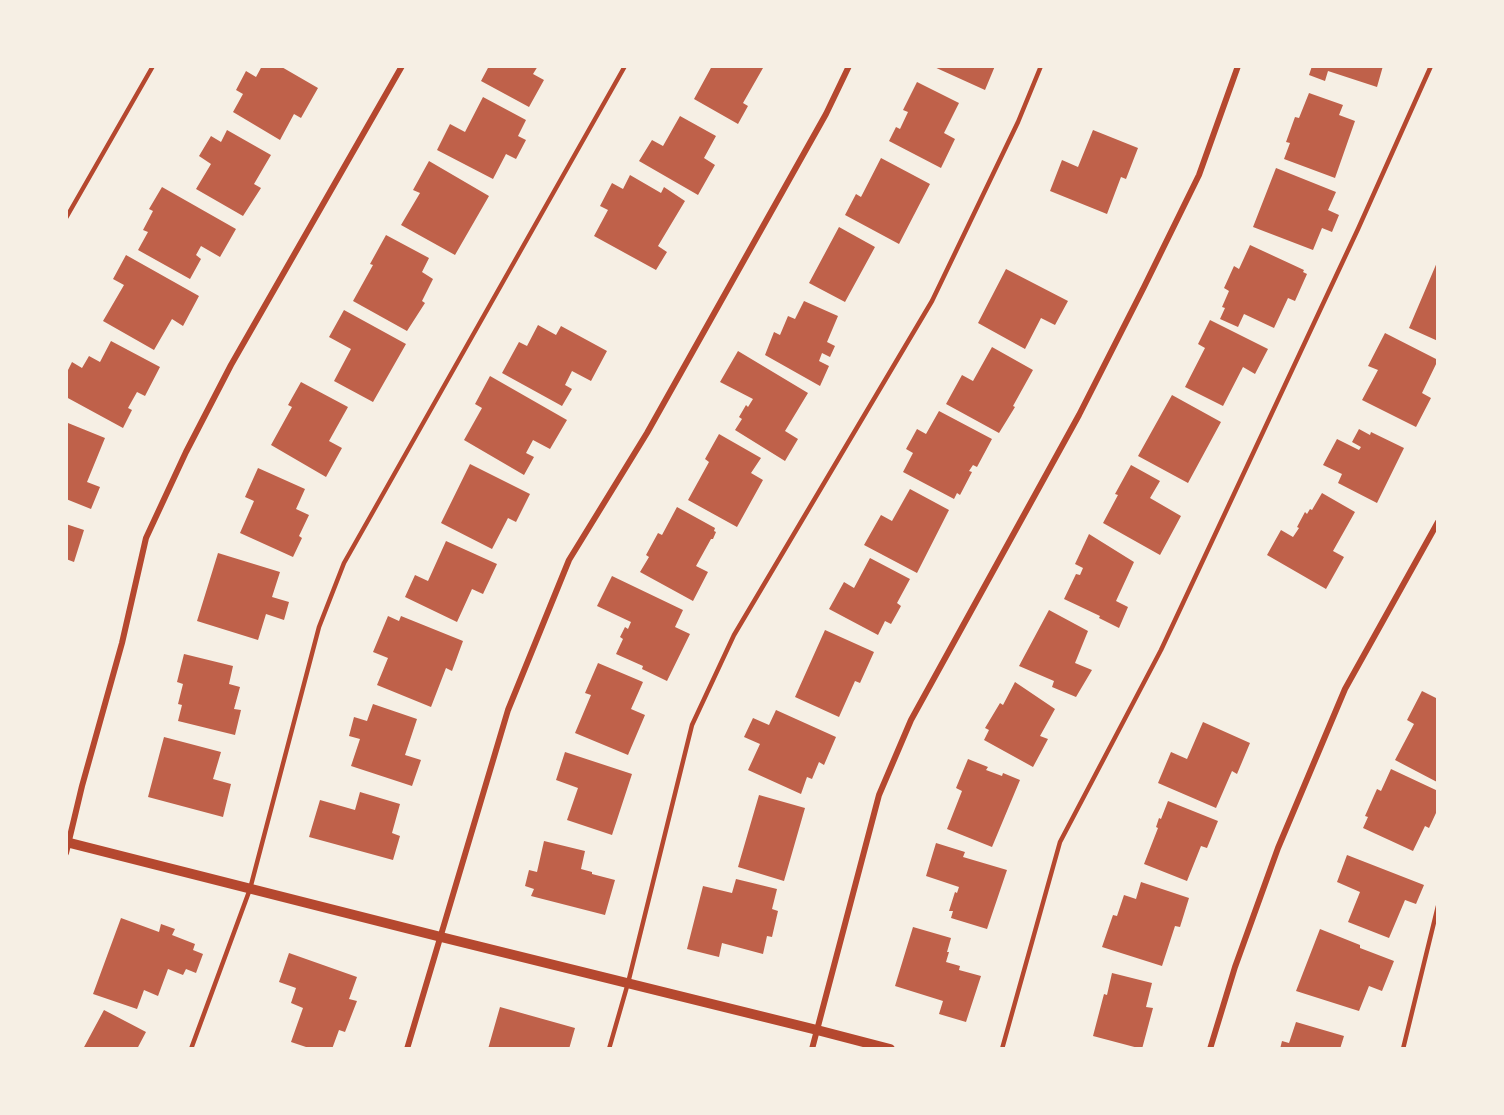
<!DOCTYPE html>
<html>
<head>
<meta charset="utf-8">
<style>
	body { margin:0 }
	#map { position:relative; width:1504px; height:1115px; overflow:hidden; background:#f6efe4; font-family:"Source Serif 4",serif }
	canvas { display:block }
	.frame { position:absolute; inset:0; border:68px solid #f6efe4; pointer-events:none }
</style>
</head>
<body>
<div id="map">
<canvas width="1504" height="1115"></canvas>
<div class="frame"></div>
</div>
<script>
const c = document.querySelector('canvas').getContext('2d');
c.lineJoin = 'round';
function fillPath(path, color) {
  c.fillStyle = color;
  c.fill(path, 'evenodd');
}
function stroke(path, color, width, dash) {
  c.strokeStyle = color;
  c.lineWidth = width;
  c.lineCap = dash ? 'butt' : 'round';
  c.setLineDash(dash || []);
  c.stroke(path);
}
fillPath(new Path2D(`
	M262,66H280L318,88L301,118L294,114L280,140L233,112L243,94L236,90L246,71L256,77Z
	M489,66H538L533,74L544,80L529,107L481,81Z
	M712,66H760L763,68L743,103L748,106L738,124L694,99Z
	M932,66H995L985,90Z
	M1312,66H1383L1377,87L1328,71L1325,81L1309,75Z
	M917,82L959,103L944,133L955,139L941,168L889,141L896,127L900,129L908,112L903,110Z
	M1309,93L1343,105L1339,115L1355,121L1335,178L1284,159L1290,143L1286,142L1295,117L1299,118Z
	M483,97L526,120L518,136L526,140L516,159L506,154L493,179L437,150L450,124L465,132Z
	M680,116L716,136L704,158L715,165L698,195L639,161L652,140L663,146Z
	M227,130L271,155L254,184L261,188L243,216L196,189L211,164L199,156L211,136L221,142Z
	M1093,130L1138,148L1126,179L1121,177L1107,214L1050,191L1062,160L1078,167Z
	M881,158L930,184L899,244L845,215L856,194L861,197Z
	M429,161L489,196L455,255L401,225L420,193L413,190Z
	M1276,168L1336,192L1328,210L1339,215L1332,232L1322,228L1313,250L1253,227Z
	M630,175L661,193L664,187L685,201L658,246L667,252L656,270L594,236L608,210L600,206L612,183L623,189Z
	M162,187L236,229L220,257L201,246L196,255L201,259L190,279L138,250L148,232L143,230L153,211L149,209Z
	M839,227L875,247L845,302L809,283Z
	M386,235L429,258L422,272L433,279L422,301L425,303L407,331L353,301L373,265L370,264Z
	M1250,245L1304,270L1303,272L1307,274L1295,301L1288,298L1274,328L1244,314L1238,327L1220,319L1225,308L1222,307L1229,291L1224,288L1234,266L1239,269Z
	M126,255L199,296L183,326L172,319L154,350L103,321L124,285L113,279Z
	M1438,260V341L1409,328Z
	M1006,269L1068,301L1055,325L1041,318L1025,349L978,323Z
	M804,301L838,316L827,342L835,346L830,357L822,353L819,361L829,366L820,386L765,355L774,332L780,335L788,316L795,319Z
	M344,310L406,344L373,402L334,381L351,349L329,337Z
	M1210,320L1268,349L1255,374L1243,367L1223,406L1185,387L1205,348L1198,344Z
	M538,325L556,335L561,326L607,351L591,381L572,371L565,385L572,389L562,406L502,373L519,342L527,346Z
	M1385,333L1438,360L1422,393L1431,398L1416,427L1362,400L1378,370L1368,366Z
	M111,341L160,367L145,396L137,392L128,408L132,410L123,428L66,397V374L72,362L82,368L89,356L100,362Z
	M992,347L1033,370L1013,406L1015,407L999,433L946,404L962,375L973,381Z
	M738,351L808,393L785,431L798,439L785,461L735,430L742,419L739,417L746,405L748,407L753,399L720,382Z
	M490,376L567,420L550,449L533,440L526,453L534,457L524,475L464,440L482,408L475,404Z
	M301,382L348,407L329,441L342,448L326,477L271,445L292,407L288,405Z
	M1172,395L1221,422L1188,483L1138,456Z
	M939,411L992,439L977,467L973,465L969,471L972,472L960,495L957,493L954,499L903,472L913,453L906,449L917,429L926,434Z
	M68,423L105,438L87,482L100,487L91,509L66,499V426Z
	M1359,429L1370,435L1371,432L1404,448L1377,503L1338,483L1342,474L1323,465L1337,439L1359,450L1361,447L1352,442Z
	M719,434L761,458L751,473L763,480L737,527L688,500L709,462L705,459Z
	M470,464L530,494L516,522L508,518L492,549L441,523Z
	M1131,465L1160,481L1150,498L1181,516L1160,555L1103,523L1118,495L1115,494Z
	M258,468L305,489L296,509L309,515L299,536L302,538L293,557L240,533L254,501L245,497Z
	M910,489L949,510L917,573L864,545L881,515L892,521Z
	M1322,493L1355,512L1333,551L1344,557L1326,589L1267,555L1281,530L1293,537L1299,528L1297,527L1305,512L1307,514L1310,509L1312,510Z
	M677,507L715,528L714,531L716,532L713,539H711L696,566L708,572L693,601L640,572L649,557L646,555L658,533L662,535Z
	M66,524L84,530L74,562L66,559Z
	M1089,534L1134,562L1116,601L1128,607L1119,628L1099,618L1100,616L1064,599L1076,574L1080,575L1083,568L1075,564Z
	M446,541L497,564L483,594L472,589L457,622L405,597L415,575L428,581Z
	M218,553L280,572L272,597L289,602L284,620L266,614L258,640L197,621Z
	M870,558L910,579L897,603L901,606L891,624L885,621L878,635L829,609L844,582L854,588Z
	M612,576L683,610L675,627L690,634L667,681L642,669L643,666L616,654L623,639L620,637L625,627L628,629L631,622L597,606Z
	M1049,610L1088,631L1075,663L1092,670L1076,697L1052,687L1054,681L1019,666Z
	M388,616L399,621L401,616L463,641L452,671L446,668L431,707L377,685L388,658L373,652Z
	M825,630L874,652L860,683L855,681L839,717L795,697Z
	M184,654L233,666L229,684L240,687L234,709L241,710L235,735L178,721L182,705L178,704L183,684L177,682Z
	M598,663L643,682L631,709L645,715L628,755L575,733L591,695L585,693Z
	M1015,682L1055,709L1040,736L1048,739L1033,767L984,740L989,730L985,728L1000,703L1003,705Z
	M1422,691L1438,699L1437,782L1395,760L1414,724L1407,720Z
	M373,704L417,719L405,755L421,760L412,786L351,766L360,739L349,736L354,717L367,721Z
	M776,710L836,737L824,765L819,762L812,779L807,777L801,794L748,770L760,744L744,737L753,718L769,725Z
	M1203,722L1250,743L1237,774L1232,771L1216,808L1158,783L1171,752L1187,759Z
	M164,737L221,752L213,779L231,784L223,817L148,797Z
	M565,752L632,774L612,835L567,820L578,788L556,780Z
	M968,759L988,767L986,770L1002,776L1003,773L1020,780L992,847L947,829L962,791L956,788Z
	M1391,769L1438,791V814L1436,813L1429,828L1425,826L1413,851L1363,828L1368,817L1365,816L1377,789L1381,791Z
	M360,792L400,804L392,833L400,836L393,860L309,837L320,800L355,810Z
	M759,795L805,808L784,881L738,867Z
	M1168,801L1218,821L1207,848L1201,846L1187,881L1144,864L1158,828L1156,827L1159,818L1161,819Z
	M544,841L585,851L581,869L592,872V874L615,880L605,915L531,896L534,889L525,886L529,870L537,872Z
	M936,843L965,852L963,857L1007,870L987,929L951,918L953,911H949L955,892L957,893L959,887L926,876Z
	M1347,855L1424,885L1416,904L1405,900L1389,938L1348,922L1360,892L1337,882Z
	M736,879L777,889L772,909L778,911L772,937L767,936L763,954L722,943L719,957L687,949L703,886L732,893Z
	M1141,882L1189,898L1180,927L1175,926L1162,966L1102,947L1113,915L1117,916L1124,895L1136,899Z
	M121,918L159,932L161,924L175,929L172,935L195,944L193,950L203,954L196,973L186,969L183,975L168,969L158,996L144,990L137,1009L93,994Z
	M913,927L951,938L947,952H949L946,962L960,966L959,970L981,976L966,1022L939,1014L943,1001L895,986Z
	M1320,929L1360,945V948L1394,961L1382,991L1369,986L1359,1011L1296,991Z
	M289,953L357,977L349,999L357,1001L345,1032L339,1030L332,1049H312L291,1042L303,1008L291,1003L296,988L279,982Z
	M1112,973L1152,983L1146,1007L1153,1008L1142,1049L1093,1036L1104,994L1107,995Z
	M500,1007L575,1028L569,1049H488Z
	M104,1010L146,1032L137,1049H83Z
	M1296,1022L1344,1036L1340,1049H1280L1282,1041L1289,1043Z`), '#bf614a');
stroke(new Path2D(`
	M66,218L153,66
	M191,1049L250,889L319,627L344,563L625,66
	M609,1049L628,983L692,725L734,635L932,301L1018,122L1041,66
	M1002,1049L1060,842L1161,650L1358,229L1431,66
	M1403,1049L1438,906`), '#b5482f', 4.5);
stroke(new Path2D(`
	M66,853L82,786L122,643L146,538L186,452L231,365L402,66
	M407,1049L508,710L569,560L647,433L826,114L849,66
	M812,1049L879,795L911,720L1079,415L1144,287L1199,175L1238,66
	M1210,1049L1235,967L1278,848L1345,689L1438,522`), '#b5482f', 6);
stroke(new Path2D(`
	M66,842L441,937L817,1030L890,1049`), '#b5482f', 10);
</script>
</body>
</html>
